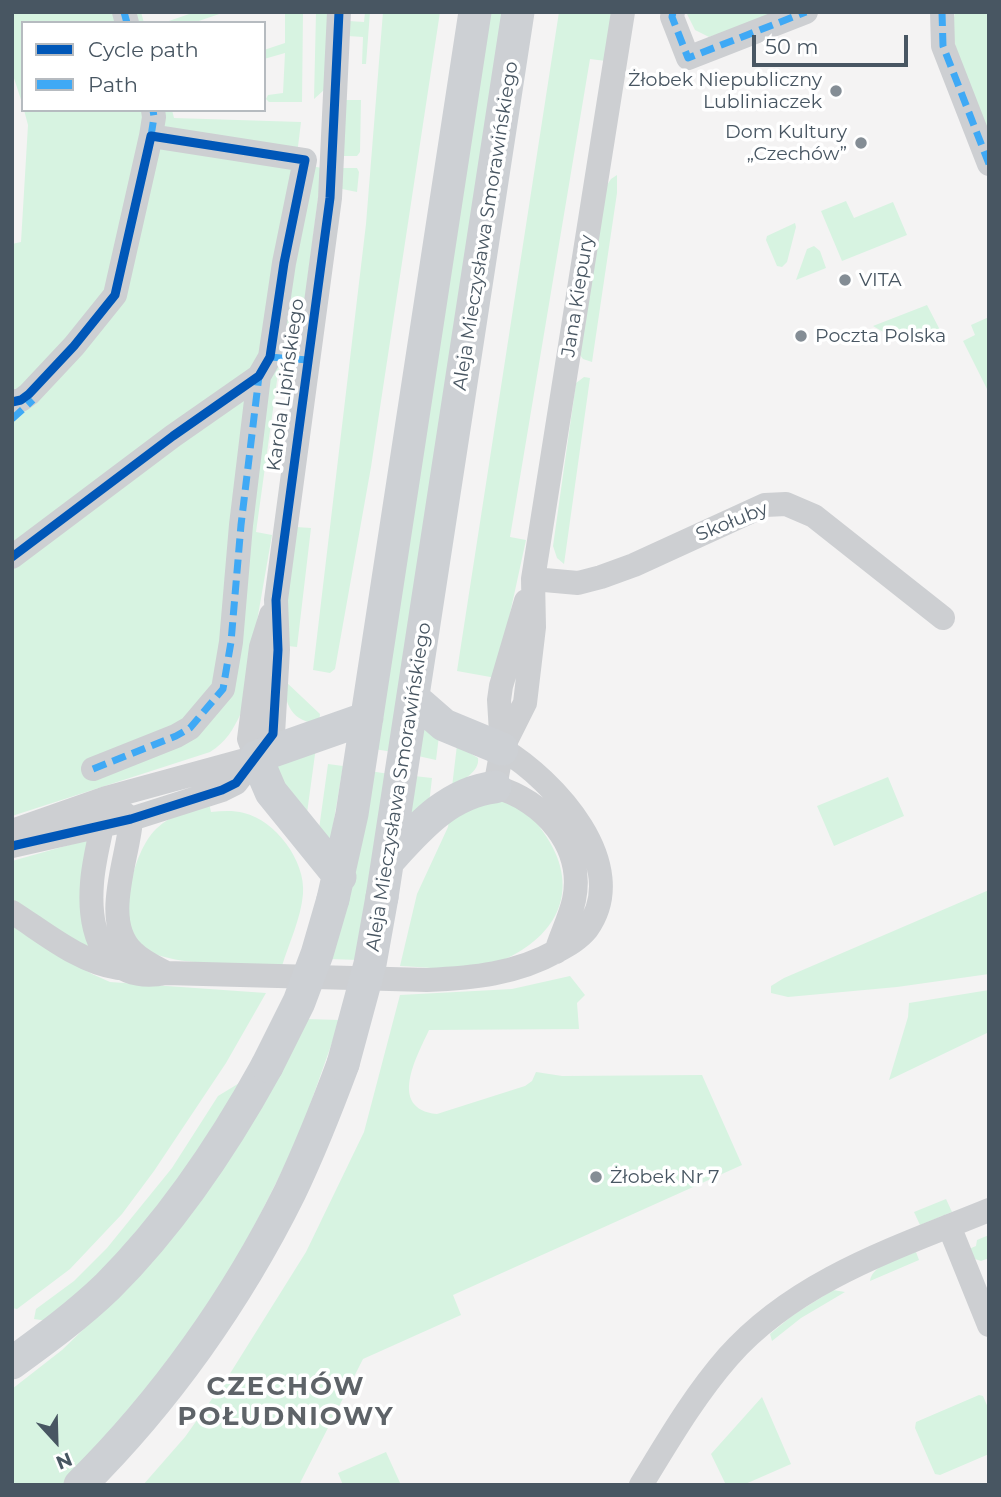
<!DOCTYPE html>
<html>
<head>
<meta charset="utf-8">
<style>
	body { margin:0 }
	#map { position:relative; width:1001px; height:1497px; overflow:hidden; background:#f4f3f3; font-family:Montserrat,sans-serif }
	canvas { display:block }
	.frame { position:absolute; inset:0; border:14px solid #485662; pointer-events:none }
	.legend { position:absolute; left:21px; top:21px; width:245px; height:91px; box-sizing:border-box; background:#fff; border:2px solid #b6bbc0; margin:0; padding:9px 12px; list-style:none; font-size:21px; color:#485662 }
	.legend li { display:flex; align-items:center; gap:14px; height:35px }
	.legend b { width:35px; border:2px solid #b6bbc0 }
	.north { position:absolute; left:21px; top:1406px; width:70px; height:70px; -webkit-text-stroke:5px #fff; paint-order:stroke; rotate:158deg; font-size:19px; font-weight:700; line-height:28px; text-align:center; color:#485662 }
	.north::after { content:''; display:block; margin:auto; width:24px; height:32px; background:#485662; clip-path:polygon(50% 0,100% 100%,50% 72%,0 100%) }
	.scale { position:absolute; left:752px; top:35px; width:156px; height:32px; box-sizing:border-box; border:4px solid #485662; border-top:0; padding-left:9px; font-size:21px; line-height:24px; white-space:nowrap; color:#485662; -webkit-text-stroke:5px #fff; paint-order:stroke }
</style>
</head>
<body>
<div id="map">
<canvas width="1001" height="1497"></canvas>
<div class="frame"></div>
<ul class="legend">
<li><b style="height:9px;background:#0057b8"></b>Cycle path</li>
<li><b style="height:9px;background:#3fa9f5"></b>Path</li>
</ul>
<div class="north">N</div>
<div class="scale">50 m</div>
</div>
<script>
const c = document.querySelector('canvas').getContext('2d');
c.lineJoin = 'round';
function fillPath(path, color) {
  c.fillStyle = color;
  c.fill(path, 'evenodd');
}
function stroke(path, color, width, dash) {
  c.strokeStyle = color;
  c.lineWidth = width;
  c.lineCap = dash ? 'butt' : 'round';
  c.setLineDash(dash || []);
  c.stroke(path);
}
function drawText(font, color, halo, rows, align = 'center') {
  c.font = font + ' Montserrat,sans-serif';
  c.lineWidth = 7;
  c.setLineDash([]);
  c.textBaseline = 'middle';
  c.strokeStyle = halo;
  c.fillStyle = color;
  for (const [text, x, y, turn = 0] of rows) {
    c.save();
    c.translate(x, y);
    c.rotate((+turn || 0) * Math.PI / 180);
    c.textAlign = isNaN(turn) ? turn : align;
    if (halo) c.strokeText(text, 0, 0);
    c.fillText(text, 0, 0);
    c.restore();
  }
}
fillPath(new Path2D(`
	M12,12H141L144,23H23V106L12,72Z
	M195,12H225L193,23L166,22Z
	M285,12H303L302,102H269L266,99L268,95L283,93L285,53L264,59V50L285,43Z
	M316,12H328L324,90L314,99Z
	M365,12H370L366,64H362L363,37L348,36L349,21L364,22Z
	M383,12H440L371,467L335,669L330,673L313,670L366,224Z
	M488,12H504L393,752L374,749Z
	M559,12H613L606,61L590,59L510,537L526,540L496,678L457,671Z
	M686,12H788L709,37L695,30Z
	M955,12H989V138L956,49L952,29Z
	M345,100H361L360,152L357,156H342Z
	M24,110H172L174,118L301,122L296,163L322,168L296,368L279,366L256,532L272,535L241,713C233,730 226,742 210,752L12,816V244L21,242L28,125Z
	M342,168H357L359,172L357,192L342,189Z
	M617,175V193L592,362L583,359L580,355L605,188L611,179Z
	M846,201L854,218L893,202L907,235L842,261L821,211Z
	M795,223L796,227L787,262L782,267L777,266L766,240L767,236Z
	M814,246L820,251L826,268L796,280L807,249Z
	M927,305L940,330L904,344L873,326Z
	M989,317V393L963,341L975,335L971,325Z
	M584,377L590,378L564,564L557,558L553,546L576,383Z
	M296,527L311,528L297,647L288,646V596Z
	M285,681L320,714L319,723C294,724 283,704 285,681Z
	M422,725L439,736L436,760L418,756Z
	M457,745L478,758C480,772 462,780 452,787Z
	M316,747L307,813L278,778L277,766Z
	M328,764L343,766L330,844L319,829Z
	M370,771L389,774L359,960L330,959Z
	M414,776L432,778L429,804L408,819Z
	M888,777L904,816L834,846L817,806Z
	M485,800C493,801 505,799 512,802C527,808 537,823 546,836C583,892 555,940 496,963C467,974 431,967 400,966L417,894L448,827L450,811Z
	M209,803L211,812C222,811 233,810 244,813C275,820 306,861 303,894C301,918 289,943 282,966C248,964 168,967 144,948C114,925 133,851 156,829C172,814 190,810 209,803Z
	M87,840L93,956L12,902V861Z
	M989,890V974L897,987L788,997L771,993V986L784,978Z
	M12,923L92,974L110,982L266,993L226,1063L154,1171L122,1214L70,1269L17,1309L12,1308Z
	M570,976L585,995L577,1003L579,1029L429,1030C417,1056 387,1109 437,1114L525,1086L532,1081L536,1072L562,1076L702,1075L742,1165L453,1295L461,1315L363,1359L299,1485H143L185,1437L231,1372L306,1252L364,1132L400,995L512,989Z
	M989,990V1032L889,1080L908,1017L909,1003Z
	M307,1019L340,1020L298,1139L230,1275L162,1371L66,1485H12V1389L62,1350L89,1324Z
	M246,1079L224,1119L120,1258L48,1321L34,1319L36,1309L74,1281L107,1248L172,1168L218,1096Z
	M946,1199L952,1212L920,1225L914,1212Z
	M989,1235V1258L981,1261L975,1259L969,1249L976,1246L977,1240Z
	M916,1252L919,1260L870,1281C873,1263 901,1258 916,1252Z
	M833,1290L845,1292L801,1318L772,1341L770,1334L793,1315Z
	M979,1395L983,1396L989,1410V1454L940,1475L935,1474L915,1428L916,1422Z
	M762,1397L791,1464L743,1485H726L711,1454Z
	M386,1452L401,1485H343L338,1473Z`), '#d7f3e1');
stroke(new Path2D(`
	M124,12L127,23
	M673,12L672,17L688,58L806,12
	M942,12L943,46L989,164
	M151,136L154,117L153,110
	M12,402L21,400L29,394L74,346L115,295L151,136L305,160L284,263L270,357L259,376L173,436L12,557
	M533,579L578,583L601,577L634,565L765,505L786,504L814,516L943,618
	M526,601L501,686L499,700L502,749L495,787C544,800 585,847 574,900C570,918 561,935 556,952
	M502,749L525,703L534,627L533,579L623,12
	M256,757L249,739L261,647L271,615
	M93,769L176,736L190,728L223,689L231,642L241,525L259,376
	M106,798C104,827 94,854 92,883C88,934 105,985 166,973L427,980C473,978 516,974 557,951C568,945 579,939 587,929C633,865 554,780 502,749
	M120,810L131,819C129,857 100,921 133,952C142,961 155,967 166,973
	M12,831L106,798L256,757
	M12,846L131,819L222,790L236,783L273,734L278,650L276,600L330,198L339,12
	M12,912C45,933 79,962 118,968
	M949,1226L989,1325
	M641,1485C668,1441 694,1396 728,1357C796,1280 896,1248 989,1210`), '#cdcfd2', 24);
stroke(new Path2D(`
	M413,698L444,725L502,749
	M389,860C419,827 448,793 495,787
	M340,877L271,792L256,757L367,718
	M382,897L518,12
	M333,899L352,814L475,12
	M12,1363C45,1339 78,1315 108,1286C173,1221 223,1146 267,1066
	M80,1485C165,1401 237,1299 290,1192C310,1150 327,1107 343,1064`), '#cdd0d4', 33);
stroke(new Path2D(`
	M343,1064L370,964L382,897
	M267,1066L299,1002L317,954L333,899`), '#cdd0d4', 33);
stroke(new Path2D(`
	M124,12L127,23
	M673,12L672,17L688,58L806,12
	M942,12L943,46L989,164
	M151,136L154,117L153,110
	M270,357L307,360
	M12,419L33,400
	M93,769L176,736L190,728L223,689L231,642L241,525L259,376`), '#3fa9f5', 7, [14, 7]);
stroke(new Path2D(`
	M12,402L21,400L29,394L74,346L115,295L151,136L305,160L284,263L270,357L259,376L173,436L12,557
	M12,846L131,819L222,790L236,783L273,734L278,650L276,600L330,198L339,12`), '#0057b8', 9);
for (const [x, y, r, color] of [
	[836,91,7,"#848d95"],
	[861,143,7,"#848d95"],
	[845,280,7,"#848d95"],
	[801,336,7,"#848d95"],
	[596,1177,7,"#848d95"]
]) {
  const dot = new Path2D();
  dot.arc(x, y, r, 0, 2 * Math.PI);
  c.fillStyle = color;
  c.fill(dot);
  stroke(dot, '#fff', 2.5);
}
drawText('19px', '#485662', '#fff', [
	["Żłobek Niepubliczny",822,80,"right"],
	["Lubliniaczek",822,102,"right"],
	["Dom Kultury",847,132,"right"],
	["„Czechów”",847,154,"right"],
	["VITA",859,280],
	["Poczta Polska",815,336],
	["Żłobek Nr 7",610,1177]
], 'left');
drawText('19px', '#485662', '#fff', [
	["Aleja Mieczysława Smorawińskiego",486,226,-81],
	["Jana Kiepury",578,296,-81],
	["Karola Lipińskiego",286,385,-82],
	["Skołuby",732,522,-22],
	["Aleja Mieczysława Smorawińskiego",399,787,-81]
]);
c.letterSpacing = '2px';
drawText('bold 26px', '#5e6368', '#fff', [
	["CZECHÓW",286,1387],
	["POŁUDNIOWY",286,1417]
]);
c.letterSpacing = '0px';
</script>
</body>
</html>
